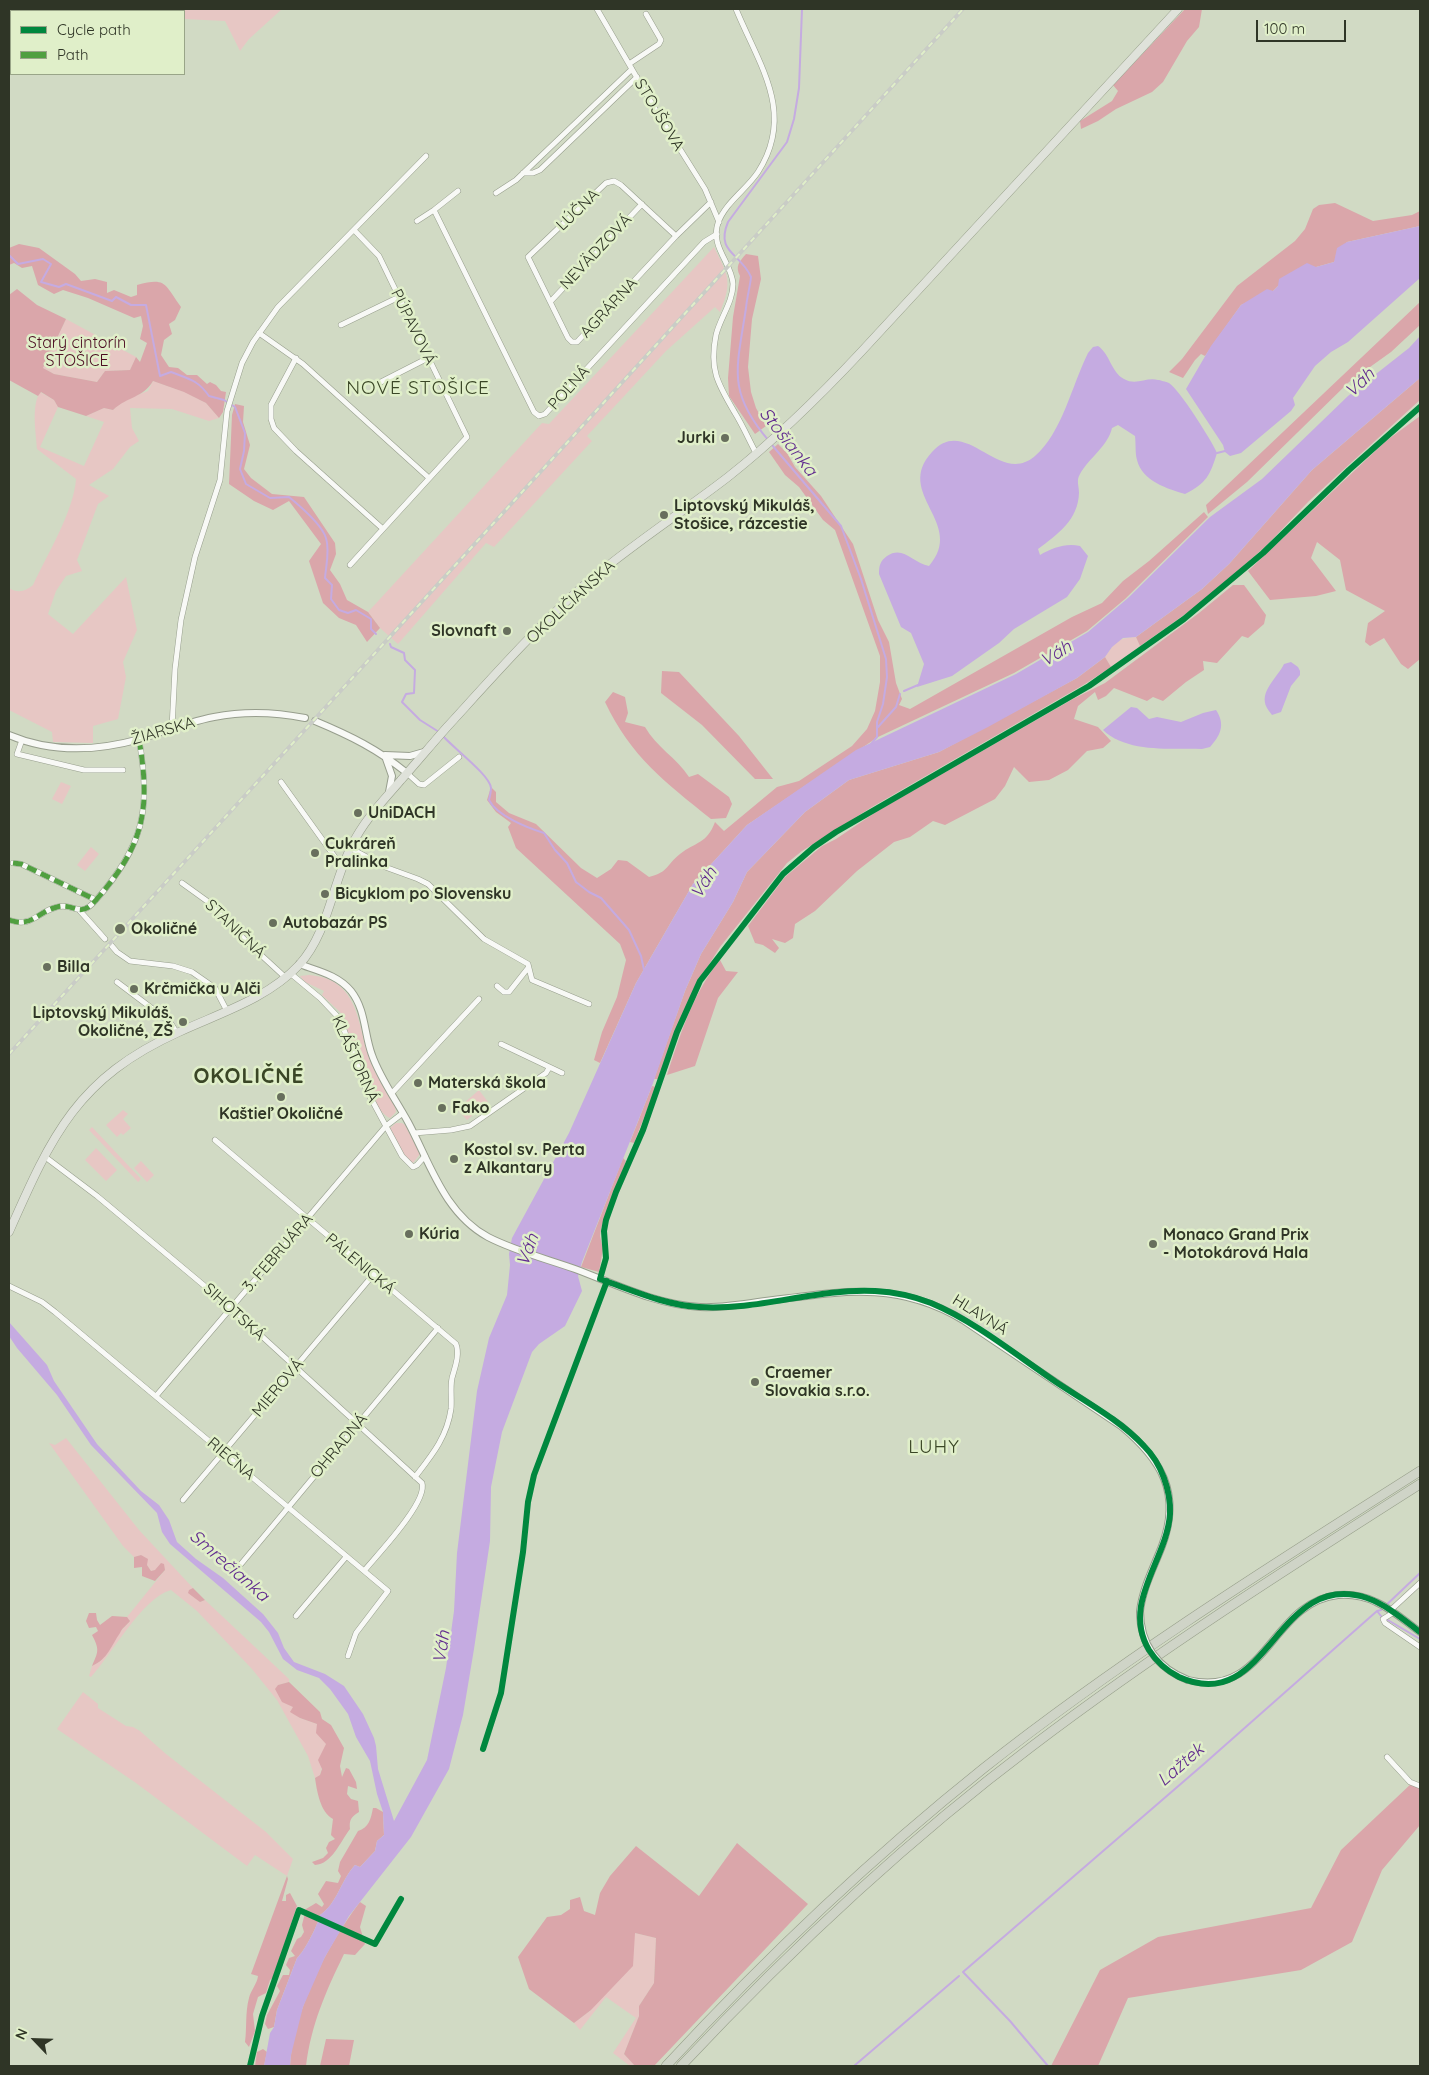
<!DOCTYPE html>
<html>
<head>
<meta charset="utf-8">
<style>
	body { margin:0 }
	#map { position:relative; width:1429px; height:2075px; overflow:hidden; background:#d1dac4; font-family:Quicksand,sans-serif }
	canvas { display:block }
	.frame { position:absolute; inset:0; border:10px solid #2f3526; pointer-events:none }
	.legend { position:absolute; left:10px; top:10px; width:175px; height:65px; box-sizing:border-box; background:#e0efc9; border:1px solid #99a588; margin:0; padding:6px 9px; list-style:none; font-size:15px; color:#2f3526 }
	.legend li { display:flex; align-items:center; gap:10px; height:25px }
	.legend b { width:25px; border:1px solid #99a588 }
	.north { position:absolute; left:10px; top:2015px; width:50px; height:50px; -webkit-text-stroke:4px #e0efc9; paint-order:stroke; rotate:294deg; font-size:14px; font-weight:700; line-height:20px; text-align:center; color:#2f3526 }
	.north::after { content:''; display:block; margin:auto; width:18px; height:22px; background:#2f3526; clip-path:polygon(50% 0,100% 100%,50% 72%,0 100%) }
	.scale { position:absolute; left:1256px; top:20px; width:90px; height:22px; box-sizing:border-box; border:2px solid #2f3526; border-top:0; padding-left:6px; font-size:15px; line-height:18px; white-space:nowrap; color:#2f3526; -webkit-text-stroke:4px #e0efc9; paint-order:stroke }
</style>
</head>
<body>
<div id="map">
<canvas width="1429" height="2075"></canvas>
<div class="frame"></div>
<ul class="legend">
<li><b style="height:6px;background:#00873e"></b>Cycle path</li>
<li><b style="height:6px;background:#509f40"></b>Path</li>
</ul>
<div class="north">N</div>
<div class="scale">100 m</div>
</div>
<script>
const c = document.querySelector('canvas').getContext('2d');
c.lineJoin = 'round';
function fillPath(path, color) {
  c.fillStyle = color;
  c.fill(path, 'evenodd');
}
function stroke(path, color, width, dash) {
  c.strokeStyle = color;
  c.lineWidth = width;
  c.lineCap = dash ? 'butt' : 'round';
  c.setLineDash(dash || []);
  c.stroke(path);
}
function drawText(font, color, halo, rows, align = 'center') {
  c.font = font + ' Quicksand,sans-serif';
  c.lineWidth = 5;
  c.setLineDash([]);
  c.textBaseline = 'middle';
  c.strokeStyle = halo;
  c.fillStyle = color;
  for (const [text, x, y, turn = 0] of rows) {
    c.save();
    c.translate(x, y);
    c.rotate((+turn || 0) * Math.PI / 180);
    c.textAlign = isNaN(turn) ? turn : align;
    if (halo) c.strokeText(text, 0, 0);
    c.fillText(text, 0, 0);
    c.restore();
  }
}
fillPath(new Path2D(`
	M121,9H282L249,39L240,51L225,21L184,19V11H128Z
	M714,247C728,276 733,281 720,312L715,307L666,351L587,436L592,441L494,547L486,543L398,644L380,628L368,612L542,423L549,424Z
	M66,319L136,357L130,370L105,371L97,382L54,374L43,368Z
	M153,381L185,392L206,403L219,418L209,421L172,409L130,408L132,428L139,441L130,447L113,469L89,485L109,496L98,504L77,560L82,571L66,576L56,591L48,614L73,634L126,577L137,630L123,662L126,677L118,719L93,726V743L53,742L52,732L9,710V588C18,594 26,591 33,585C47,555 74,511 76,479L37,449C36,432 31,407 40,392L54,400L58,407L40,447L84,466L104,422L86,416L104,408L113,410L122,401L148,391Z
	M1136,637L1140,646L1111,667L1105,657C1115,642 1118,638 1136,637Z
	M61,782L71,786L62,804L52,799Z
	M91,847L99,854L85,871L77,865Z
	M309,975C357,979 357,1019 368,1055C374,1073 386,1091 395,1107L396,1112L390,1118C370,1110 353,1045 344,1024L346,1021L340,1012L322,995L324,991L305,982L300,976Z
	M479,1090L488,1102L467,1120L457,1109Z
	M123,1110L128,1114L123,1119L131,1128L123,1135L121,1133L117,1137L106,1125Z
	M396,1123H402L405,1125L420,1154L413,1163L406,1159L390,1131V1128Z
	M92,1127L141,1179L138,1182L89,1130Z
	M96,1148L117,1170L106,1181L85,1160Z
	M141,1161L154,1175L147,1182L134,1168Z
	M66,1438L139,1530L193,1588L189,1590L200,1602L205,1600L289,1679V1682L278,1685L294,1707L291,1711L300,1718L317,1724L326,1744L320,1775L315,1778L308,1756L277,1700L252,1669L197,1611L171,1590C142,1598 112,1654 91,1677L89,1676L92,1666C108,1659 111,1646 119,1633C122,1629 127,1625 130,1621L127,1617L165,1570L151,1571L141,1555L134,1557L123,1546L49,1443L55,1445Z
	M83,1692L98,1704V1708L126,1726L133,1727L140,1731L166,1754L266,1832L293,1859L287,1876L255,1855L247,1866L136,1783L57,1729Z
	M635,1933L656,1938L654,1983L639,2006V2016L624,2054L635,2066H630L613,2053L636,2018L606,1997L580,2030L574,2023L591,2010Z`), '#e7c7c4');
fillPath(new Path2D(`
	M1185,9H1202L1199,27L1187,41L1163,82L1152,92L1116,109L1098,121L1081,129L1080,121L1112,101L1118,91L1113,85Z
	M1335,203L1373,221L1412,215L1420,211V226L1347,242L1334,262L1316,267L1278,286L1273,291L1241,305L1205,356L1201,354L1195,360L1183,378L1169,372L1182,359L1237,286L1295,241L1305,229L1313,209L1319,205Z
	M19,244L39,248L75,274L81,281L95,279L107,282V293L114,290L131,297L137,295V285C167,277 164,284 181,307L175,320L169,324L172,334L164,340L161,355L169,367L178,368L187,375H197L207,384L210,382L216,385L221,391L226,392L223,412L219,418L206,403L184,392L153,381C143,398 128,396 113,410L104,408L86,416L58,407L54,400L41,392L38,396L9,380V295L17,289L37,305L66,319L43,368L54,374L97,382L105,371L130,370L136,357L140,362L147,343L140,339L143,326L141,316L134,318L88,298L63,290L54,294L38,285L32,266L22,268L14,263L9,265V248Z
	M746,254L758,256L761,279L752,319L748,367L751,392L756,408L766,426L755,434L729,396L728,378L733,317L740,276C735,266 739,262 746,254Z
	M1420,302V325L1391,352L1349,382L1247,482L1208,514L1206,505Z
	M1420,378V400L1309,501L1266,546L1201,603L1140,646L1136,637L1202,589L1229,564L1312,470Z
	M235,404L244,406L243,422L250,445L244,469L251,478L272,494L304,497L335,543L336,554L330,570L340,584L347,600L368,612L380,628L367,642L356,625L339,618L323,603L309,561L321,544L289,501L273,510L254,501L229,484L232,415Z
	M1420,416V659L1408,669L1401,664L1384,638L1370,646L1365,642L1368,623L1385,611L1346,590L1340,560L1317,542L1311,558L1336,591L1316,596L1270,600L1248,571L1386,441Z
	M778,444L787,453L795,467L821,496L853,544L878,620L889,642L896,683L902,699L899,705L910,709L1072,617L1102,603L1123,581L1149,561L1204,512L1208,517L1125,599L1087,631L1014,673L878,737L747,825L693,884L636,983L600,1063L594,1060L602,1032L617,997L626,960L620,944L516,848L508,827L511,823L496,812L487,800L491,787L496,792V802L509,813L536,824L581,868L597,878L611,869L618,860L627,861L649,877C669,872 666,865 680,854C695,842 707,844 715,822L724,831L777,787L799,781L852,746L867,729L875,711L880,682V656L835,530L823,520L799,487L785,475L769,452Z
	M1233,585H1244L1266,615L1264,624L1248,638L1242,636L1217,663L1203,661L1204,670L1186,682L1163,701L1153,697L1147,701L1114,688L1106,696L1098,700L1095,692L1078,706L1074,719L1098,727L1111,741L1103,748L1087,751L1068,770L1049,780L1029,782L1014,767L1005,786L995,799L945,825L933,821L910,837L894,842L857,871L815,911L795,924L793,938L785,943L772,939L779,948L775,953L763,945L755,943L748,926L785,877L822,846L836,839L876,812L1073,699L1105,683L1199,613Z
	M1105,657L1111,667L1085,684L872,807L802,851L787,863L720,947L695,987L671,1044L658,1079H654L685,991L701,954L733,902L747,872L805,812L849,780L939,752L1077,678Z
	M662,671L679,672L739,736L773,779H755L702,725L661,693Z
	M613,692L625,697L628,713L625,722L645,727C656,747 677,758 689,777L698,774L729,797L732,804L726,818L711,819C665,782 631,757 605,702Z
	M720,960L726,971L738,972L718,998L695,1066L667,1075C680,1035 693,993 720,960Z
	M652,1086L656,1087L634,1143L630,1142Z
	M623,1158L626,1161L601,1228L600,1236L603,1249L599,1272L581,1267Z
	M141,1555L148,1559L147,1565L151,1571L155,1570L161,1563L164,1564L165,1570L155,1581L142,1576V1567L134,1568V1557Z
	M193,1588L205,1600L200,1602L188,1593L189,1590Z
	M89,1613H96L97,1620L100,1625L112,1616L127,1617L130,1621C127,1625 122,1628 120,1633C111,1646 108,1659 92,1666C98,1652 100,1650 92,1635L98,1631L96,1627L89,1628L86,1621Z
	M289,1682L320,1712L322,1719L331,1725L344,1748L340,1766L342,1777L346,1768L349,1769L356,1782L357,1789L348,1786L347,1794L351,1799L358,1801L359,1812C351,1817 349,1820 350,1829C340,1842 332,1864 315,1865L312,1862L323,1858L328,1853L326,1848L329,1842L335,1839L331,1835L333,1819C320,1812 317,1791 315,1778L320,1775L322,1769L318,1760L326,1744L316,1733L317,1724L300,1718L290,1712L293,1707L282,1702L275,1689L278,1685Z
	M1413,1782L1420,1787V1825L1382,1870L1352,1942L1301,1970L1128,1998L1098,2066H1051L1100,1970L1158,1937L1311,1908L1341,1850Z
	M373,1808H376L383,1812L384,1835L377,1841L375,1851L360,1867L355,1865C341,1880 337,1904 320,1915C318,1925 304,1952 297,1958L277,2010L274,2027L268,2029L265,2024L267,2015L280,1991L277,1986L283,1975H289L290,1970L286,1965L289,1958L295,1956L291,1951L297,1939L301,1937L304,1932L302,1925L306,1909L316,1903L322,1907L324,1904L318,1894L326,1881L338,1883L341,1876L338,1871L340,1862L358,1831C369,1828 371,1818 373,1808Z
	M737,1843L808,1904L654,2066H635L624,2054L639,2016V2006L654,1983L656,1938L635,1933L633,1966L591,2010L574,2023L529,1989L518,1957L547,1917L561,1915L570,1909V1900L580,1897L584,1911L595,1915L600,1893L610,1876L636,1846L699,1896Z
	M287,1876L288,1879L282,1901H286V1895L290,1893L297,1906L273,1978L270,1980L266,1993L258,1997L253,2014L255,2031L249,2047L245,2042C247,2028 245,2013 249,1998C251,1990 257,1984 258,1976L251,1974Z
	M360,1902L366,1906L360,1927L365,1944L355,1955L344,1954C326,1991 311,2025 306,2066H290C293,2012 327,1945 360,1902Z
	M326,2039L354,2040L349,2066H320Z
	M263,2049L267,2052L264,2066H255L257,2052Z`), '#daa6aa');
fillPath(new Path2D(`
	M1420,226V278L1348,342L1331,352L1315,366L1293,398L1295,405L1291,411L1241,453L1230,456L1225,452L1223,445L1186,389L1211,346L1241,305L1267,289L1273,291L1278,286L1279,279L1307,263L1316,267L1334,262L1337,248L1347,242Z
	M1420,336V378L1312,470L1229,564L1202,589L1136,637L1123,638L1112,647L1105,657L1077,678L988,727L939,752L849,780L805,812L747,872L733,902L701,954L685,991L652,1086L582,1262L578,1276L582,1291L565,1326L539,1344L532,1352L502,1432L491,1487L490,1541L474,1649L463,1715L449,1769L411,1837L349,1916L325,1957L303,2007L291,2055L290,2066H264L270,2033L274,2027L277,2010L297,1958C304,1952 318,1925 320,1915C337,1904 341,1880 355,1865L360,1867L375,1851L377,1841L384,1835L383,1812L377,1794L370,1761L356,1737L348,1714L330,1689L319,1678L297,1670L283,1659L269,1632L261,1622L170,1544L162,1532L157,1513L91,1445L57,1395L17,1348L9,1336V1322L47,1365L54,1381L97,1444L141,1491L159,1505L169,1520L177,1542L196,1559L223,1578L263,1614L278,1633L284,1648L294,1662L325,1674L344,1686L363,1714L374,1738L376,1746L378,1769L394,1821L427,1760L446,1668L454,1611L457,1553L477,1391L489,1338L507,1295L510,1265L509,1254L512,1238L569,1133L636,983L693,884L747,825L856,750L1016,674L1088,632L1128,598L1210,517L1262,479L1348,396L1409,348Z
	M1098,346C1110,354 1111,372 1124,379C1136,386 1146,377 1158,380C1160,380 1166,382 1169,383C1179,389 1212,441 1217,453C1210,475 1207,483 1185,494C1168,489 1142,481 1137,460C1135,453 1136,444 1135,436L1118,425L1112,428C1108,446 1089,458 1080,474C1076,481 1079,485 1079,493C1078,520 1058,534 1038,549L1040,555C1053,548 1065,543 1080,546L1088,556L1080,579L1067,597L1014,629L999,643L952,676L917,687L924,664L911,633L901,627L879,574C879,566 880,561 887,556C903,545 913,563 929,566C967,523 893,494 932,452C966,414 999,487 1035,456C1062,433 1072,385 1088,353L1093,347Z
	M1291,662L1298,667L1300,671V675L1291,686L1281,712L1272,715C1270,712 1268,710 1267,708C1258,692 1278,677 1284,664Z
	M1131,707L1137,708L1149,719L1157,717L1181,722L1203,713L1216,710C1226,725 1220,736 1210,747L1202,749C1170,748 1127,753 1103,730Z`), '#c5abe1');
stroke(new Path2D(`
	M9,258L10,256L18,264L43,259L51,264L41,282L59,287L66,284L112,301L116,297L131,305H146L160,376L171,372C189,379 198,380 209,396L224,400L235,407L245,433L244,451L240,469L246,484L270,498L289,497C300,506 322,525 326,538C330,550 326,566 325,578L332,585L331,599L339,610L348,613L356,610L371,619V629L376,634
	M769,441C726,391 737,368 746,308C747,297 750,287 751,277C741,253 715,253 728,222L787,142L794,119L799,88L802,9
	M772,445L841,526L861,579L886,659L887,677L883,704L877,722V737L871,744
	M1217,453L1225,451
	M390,644L391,647L404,653L405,660L415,670L414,693L406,694L402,702L420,720L439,732
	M904,691L918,685
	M878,727L896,707L900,694
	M442,735C452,747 490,775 491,788C491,791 490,796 489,800C497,816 528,828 544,833L555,850L567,863L576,882L589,892L601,898L629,930L641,956L644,970
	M1377,1611L1381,1610L1420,1573
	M963,1972L1205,1763L1377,1611L1381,1616L1420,1639
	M963,1972L1010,2021L1048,2066
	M854,2066L959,1976`), '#c5abe1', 2);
const minor = new Path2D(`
	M597,9L658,114L705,189L719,222
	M736,9C759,65 796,113 758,172C746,190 725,203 718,223C710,247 732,263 733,284C733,302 720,318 716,335C709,370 718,384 735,413C743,426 749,440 756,453
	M629,64L659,44L661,40L646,14
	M523,173H533L540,170L637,77
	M458,191L434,210L534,412L539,416L545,414L704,242L717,234
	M496,193L516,180L632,69
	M417,221L434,210
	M676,236L621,185L614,181L606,183L528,257L568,338L572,342H577L676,236L711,202
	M551,301L642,204
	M341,325L399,297
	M259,333L303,364L429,478
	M296,358L271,405V419L274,428L296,451L383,529
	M377,384L428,358
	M350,565L467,437L379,256L354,230
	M172,728L175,669L181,620L195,557L220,480L227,411L242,363L253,342L278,307L426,156
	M22,740L17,754L84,770H123
	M407,773L419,784L424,785L459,757
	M281,782L342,867
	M350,848L385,867L418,879L428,884L484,939L528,964L532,980L589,1004
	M13,863L21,864L96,900C144,845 151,810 139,739
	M182,883L207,901L248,943L286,978
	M80,911L105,939
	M9,920C32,928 37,912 57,907C75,902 79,920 96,900
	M111,945L117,952L130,961L173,966L192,972L215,988L227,1011
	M290,973L320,998L340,1019L367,1091L402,1156L413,1167L417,1165L425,1156
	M117,982L170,1022L177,1033
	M497,986L504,992H509L528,968
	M501,1044L562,1073
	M392,1093L479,999
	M414,1133L451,1130L470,1126L546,1073L549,1068
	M215,1140L456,1344C460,1355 455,1367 452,1378C450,1388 452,1399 451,1409C447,1437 432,1455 415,1477
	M44,1156L97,1196L231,1308L422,1483C428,1502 377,1555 364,1571
	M9,1286L42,1302L55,1312L388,1591L356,1633L348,1656
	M156,1396L386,1126L403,1113
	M183,1500L373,1275
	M241,1564L438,1328
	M1420,1583L1393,1608L1391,1614L1383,1619L1385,1623L1420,1647
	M296,1616L346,1557
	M1387,1757L1410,1782L1420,1786`);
const tertiary = new Path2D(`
	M315,721C351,736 377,749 407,773
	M9,735C51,753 97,751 140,739C165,731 188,722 214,717C244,711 275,712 305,718
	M385,755L410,756L424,752
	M385,756L392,776L389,792
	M299,964C318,971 338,975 351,991C366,1010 364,1034 372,1055C380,1078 396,1100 408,1122C430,1163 444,1213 488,1237C515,1251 547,1259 575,1269C615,1284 657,1305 700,1307C719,1308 739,1305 758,1302C834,1293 893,1278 963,1320L1121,1426C1161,1459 1182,1493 1162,1546C1154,1567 1143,1587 1140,1611
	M1188,1680C1266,1700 1271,1602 1338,1595C1351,1594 1364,1596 1376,1602C1392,1609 1406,1622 1420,1632`);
const primary = new Path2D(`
	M9,1232C52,1135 77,1078 179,1032C220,1013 267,999 299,965C329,932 332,883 352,845C364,820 384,800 401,780C417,762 431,745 447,727C490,680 534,630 582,587C628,547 680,514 728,477C776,439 819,397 861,352L1178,9`);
const motorway = new Path2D(`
	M666,2066C765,1959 870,1859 984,1768C1122,1659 1272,1565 1420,1471
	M681,2066C789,1951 905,1842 1031,1747C1156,1652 1288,1568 1420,1484`);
stroke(minor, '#979e8d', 6);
stroke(tertiary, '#979e8d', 8);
stroke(primary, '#979f8a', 9);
stroke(motorway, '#979f8a', 10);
stroke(minor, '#f8f9f6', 5);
stroke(tertiary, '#f8f9f6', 6);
stroke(primary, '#dfe2da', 8);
stroke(motorway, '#cfd4c7', 9);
const rail = new Path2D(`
	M9,1054L963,9`);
stroke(rail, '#c9ccc6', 4);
stroke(rail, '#e0efc9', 2, [5.5]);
const tertiaryBridge = new Path2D(`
	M1140,1611C1140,1644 1157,1668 1188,1680`);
stroke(tertiaryBridge, '#979e8d', 8, []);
stroke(tertiaryBridge, '#f8f9f6', 6);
stroke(new Path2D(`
	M13,863L21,864L96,900C144,845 151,810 139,739
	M9,920C32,928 37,912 57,907C75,902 79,920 96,900`), '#509f40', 5, [10, 5]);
stroke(new Path2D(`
	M1420,407L1349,470L1263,553L1184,619L1089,686L836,832L814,847L783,874L700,981L677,1032L643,1130L616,1192L606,1220L604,1231L606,1258L600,1279C632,1290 664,1305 699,1307C758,1311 816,1288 875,1291C894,1292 913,1296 931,1303C976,1322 1016,1355 1056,1382C1086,1402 1120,1420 1144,1446C1161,1463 1171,1490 1170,1514C1167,1560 1121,1603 1149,1650C1156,1661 1167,1671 1179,1677C1269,1718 1275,1568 1367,1598C1387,1605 1404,1620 1420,1632
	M483,1749L501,1693L523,1552L528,1502L534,1475L607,1281
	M250,2066L262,2016L299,1910L375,1944L401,1899`), '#00873e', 6);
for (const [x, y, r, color] of [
	[725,438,5,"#686f5d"],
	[664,515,5,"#686f5d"],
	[507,631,5,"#686f5d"],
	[358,813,5,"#686f5d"],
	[315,853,5,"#686f5d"],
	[325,894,5,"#686f5d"],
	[273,923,5,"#686f5d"],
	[120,929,6,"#686f5d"],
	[47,967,5,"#686f5d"],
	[134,989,5,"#686f5d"],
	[183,1022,5,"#686f5d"],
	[418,1083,5,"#686f5d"],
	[281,1097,5,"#686f5d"],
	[442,1108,5,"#686f5d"],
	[454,1159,5,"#686f5d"],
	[409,1234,5,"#686f5d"],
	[1153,1244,5,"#686f5d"],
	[755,1382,5,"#686f5d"]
]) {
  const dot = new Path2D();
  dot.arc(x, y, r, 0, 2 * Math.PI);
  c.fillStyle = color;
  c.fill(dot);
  stroke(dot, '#e0efc9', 2);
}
drawText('16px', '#2f3526', '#e0efc9', [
	["STOJŠOVA",659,115,59],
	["LÚČNA",578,210,-44],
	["NEVÄDZOVÁ",596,252,-47],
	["AGRÁRNA",609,308,-47],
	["PÚPAVOVÁ",413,327,64],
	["POĽNÁ",569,388,-48],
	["OKOLIČIANSKA",571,602,-43],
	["ŽIARSKA",163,731,-16],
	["STANIČNÁ",235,929,44],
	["KLÁŠTORNÁ",355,1059,66],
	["3. FEBRUÁRA",278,1253,-49],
	["PÁLENICKÁ",360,1264,40],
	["SIHOTSKÁ",234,1312,42],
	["HLAVNÁ",980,1315,32],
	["MIEROVÁ",278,1388,-50],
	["OHRADNÁ",339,1446,-50],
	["RIEČNA",231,1459,40]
]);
drawText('16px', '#4c0c22', '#e0efc9', [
	["Starý cintorín",77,343],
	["STOŠICE",77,361]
]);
drawText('bold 16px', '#2f3526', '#e0efc9', [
	["Jurki",715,438,"right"],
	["Liptovský Mikuláš,",674,506],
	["Stošice, rázcestie",674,524],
	["Slovnaft",497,631,"right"],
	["UniDACH",368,813],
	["Cukráreň",325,844],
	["Pralinka",325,862],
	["Bicyklom po Slovensku",335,894],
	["Autobazár PS",283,923],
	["Okoličné",131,929],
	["Billa",57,967],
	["Krčmička u Alči",144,989],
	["Liptovský Mikuláš,",173,1013,"right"],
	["Okoličné, ZŠ",173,1031,"right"],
	["Materská škola",428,1083],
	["Fako",452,1108],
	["Kaštieľ Okoličné",281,1114,"center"],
	["Kostol sv. Perta",464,1150],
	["z Alkantary",464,1168],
	["Kúria",419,1234],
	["Monaco Grand Prix",1163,1235],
	["- Motokárová Hala",1163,1253],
	["Craemer",765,1373],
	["Slovakia s.r.o.",765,1391]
], 'left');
drawText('italic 18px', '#612b8f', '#e0efc9', [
	["Váh",1360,383,-44],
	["Stošianka",788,442,52],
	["Váh",1056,654,-32],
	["Váh",704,883,-58],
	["Váh",528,1250,-70],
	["Smrečianka",229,1566,41],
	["Váh",442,1647,-82],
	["Lažtek",1181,1765,-41]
]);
c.letterSpacing = '1px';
drawText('19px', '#3a4626', '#e0efc9', [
	["NOVÉ STOŠICE",418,388],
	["LUHY",934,1447]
]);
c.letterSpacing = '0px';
c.letterSpacing = '1px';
drawText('bold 21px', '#3a4626', '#e0efc9', [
	["OKOLIČNÉ",249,1077]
]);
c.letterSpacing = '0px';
</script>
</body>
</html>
